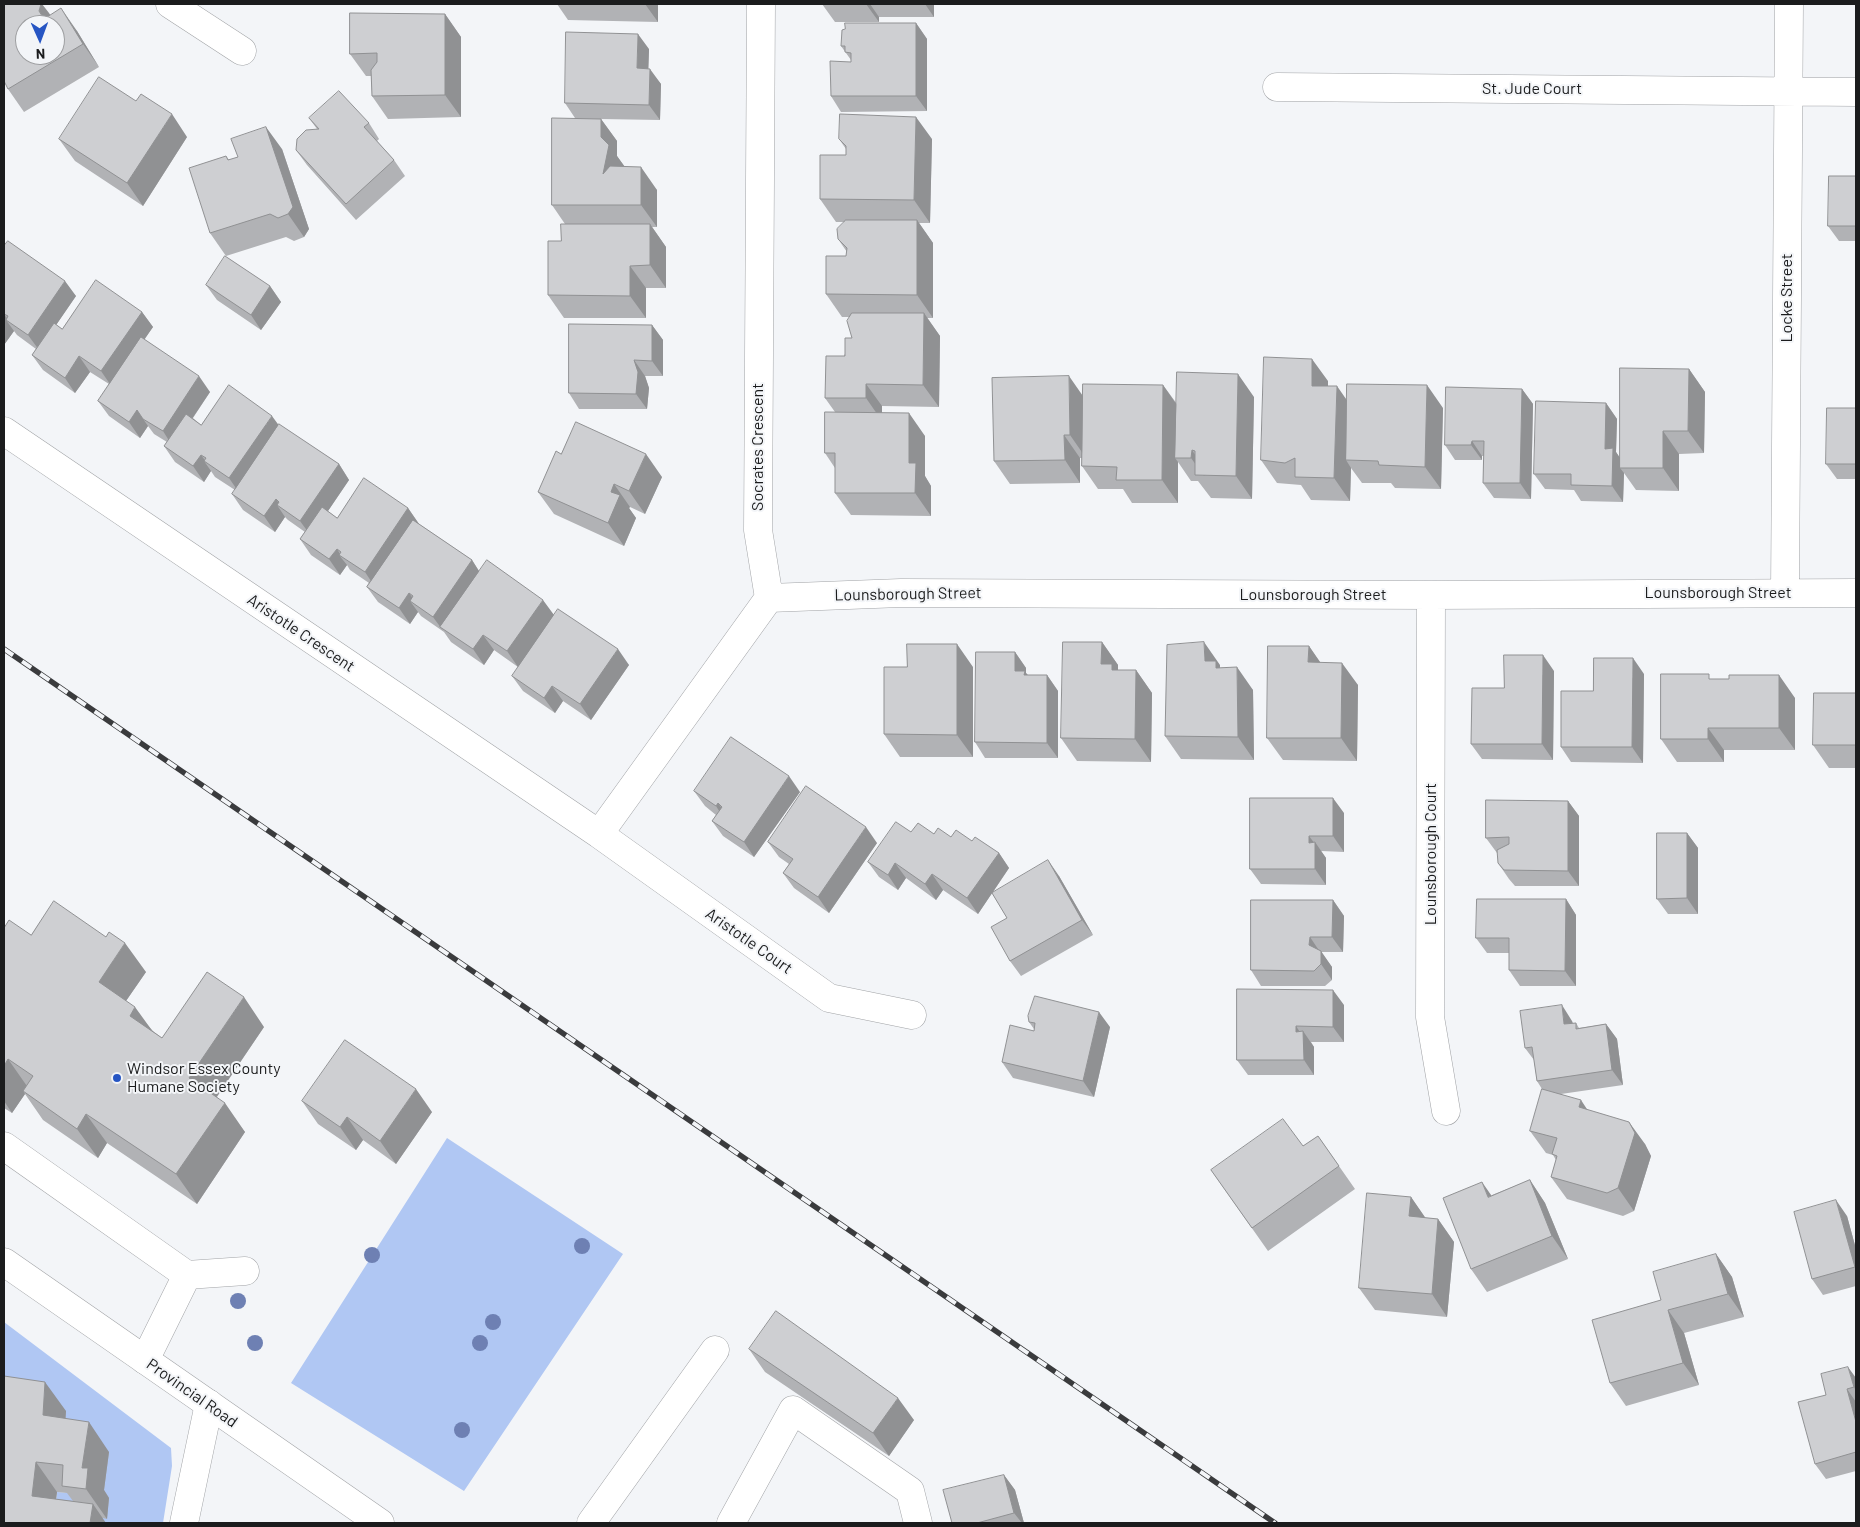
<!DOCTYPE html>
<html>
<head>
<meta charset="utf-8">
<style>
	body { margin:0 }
	#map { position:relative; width:1860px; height:1527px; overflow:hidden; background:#f3f5f8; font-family:Barlow,sans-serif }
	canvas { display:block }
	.frame { position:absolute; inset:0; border:5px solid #1b1c1d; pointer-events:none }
	.north { position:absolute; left:15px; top:15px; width:50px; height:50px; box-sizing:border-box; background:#f3f5f8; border:1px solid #9d9ea0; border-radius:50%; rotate:178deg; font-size:14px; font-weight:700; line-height:20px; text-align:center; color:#1b1c1d }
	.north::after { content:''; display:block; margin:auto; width:18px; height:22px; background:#2655c3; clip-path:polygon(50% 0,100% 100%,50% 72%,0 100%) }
</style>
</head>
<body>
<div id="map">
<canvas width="1860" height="1527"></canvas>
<div class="frame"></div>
<div class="north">N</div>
</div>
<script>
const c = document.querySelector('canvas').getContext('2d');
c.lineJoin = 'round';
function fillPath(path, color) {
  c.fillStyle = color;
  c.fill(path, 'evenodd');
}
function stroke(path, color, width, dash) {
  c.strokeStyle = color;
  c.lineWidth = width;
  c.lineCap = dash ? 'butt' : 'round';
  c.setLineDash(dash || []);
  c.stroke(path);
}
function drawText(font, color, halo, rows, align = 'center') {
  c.font = font + ' Barlow,sans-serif';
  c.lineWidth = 4;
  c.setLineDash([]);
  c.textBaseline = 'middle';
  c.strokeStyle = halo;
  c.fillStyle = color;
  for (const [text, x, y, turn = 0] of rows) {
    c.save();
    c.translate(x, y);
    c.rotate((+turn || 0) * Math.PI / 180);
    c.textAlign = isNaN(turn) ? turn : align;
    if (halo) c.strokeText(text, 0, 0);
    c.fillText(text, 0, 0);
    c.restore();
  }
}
fillPath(new Path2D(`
	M447,1138L623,1254L464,1491L291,1383Z
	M4,1322L171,1448L172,1466L163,1523H53L57,1492L84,1494L4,1403Z`), '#b0c7f3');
const minor = new Path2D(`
	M170,4L242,51
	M1277,87L1856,92
	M4,431L599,834L829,998L912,1015
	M1785,593L1789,4
	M1431,595L1430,1017L1446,1111
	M769,598L901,593L1431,595L1856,593
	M599,834L769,598L758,530L761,4
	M4,1146L187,1275L145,1360
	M187,1275L245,1271
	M184,1523L209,1404
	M591,1523L715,1350
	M731,1523L793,1410L910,1491L918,1523`);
const major = new Path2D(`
	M4,1262L380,1523`);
stroke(minor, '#a1a3a6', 29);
stroke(major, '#a1a3a6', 29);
stroke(minor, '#fff', 28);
stroke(major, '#fff', 28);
const rail = new Path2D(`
	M4,649L1275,1523`);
stroke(rail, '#3a3b3d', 5.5);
stroke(rail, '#f3f5f8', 4, [11]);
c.fillStyle = '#6e80b3';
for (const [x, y] of [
	[582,1246],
	[372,1255],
	[238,1301],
	[493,1322],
	[255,1343],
	[480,1343],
	[462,1430]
]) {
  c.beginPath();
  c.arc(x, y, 8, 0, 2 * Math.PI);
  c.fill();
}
fillPath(new Path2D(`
	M557,4H658V22L568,20Z
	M822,4H934V17H879V22H835Z
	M445,14L461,37V117L388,119L372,96L371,76H366L350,54Z
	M50,15L77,31L99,67L24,112L8,89Z
	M916,23L927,39V111L841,112L831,96L851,62V60L841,46Z
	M649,49L648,69L661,84L660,120L601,119L617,141V156L624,166L657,190V227H652L666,247V288H646V318H564L548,295L565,224L552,205L575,118L565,103Z
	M309,118L369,123L379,139L377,141L394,160L405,176L356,220L307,165L296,150L317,129Z
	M187,137L143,206L75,161L59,139Z
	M839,139H932L930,223H919L933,243V318H927L940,336L939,407L882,406V413L925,436V476L931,486V516L851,515L835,493V468L825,453L835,412L825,398L852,338L850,317H842L826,294L846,256L847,252L838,239L844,222H836L820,199L846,155V149Z
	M282,149L309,229L304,237L294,241L286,237L226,256L210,233L226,156L229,160Z
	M1856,176V241H1839L1828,226Z
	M4,246L76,296L56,325L62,329L142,312L153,327L144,339L210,392L193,418L201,425H279L339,464L349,480L328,511L337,518L408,508L419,524L472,560L479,571L554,615L629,665L591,720L563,701L555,713L523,691L512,676L543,631L518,667L494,650L484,665L451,642L444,632L421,616L418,612L410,624L378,602L367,587L369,583L350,570L347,565L340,575L311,555L300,539L305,532L288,520L285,517L275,532L243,510L232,494L235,490L215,477L211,471L204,482L175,462L164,446L167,442L154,434L148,426L140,438L109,416L98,401L109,384L90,372L75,393L43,370L32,355L36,349L17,335L14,331L4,345Z
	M206,285L270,286L281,302L261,330L217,300Z
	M652,325L663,340V376H645L649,388L647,409H579L569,393Z
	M1689,369L1705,392L1704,453L1679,454V491L1636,490L1624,473L1623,502L1581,501L1574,490L1545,489L1534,474L1606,403L1617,419L1616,452L1620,458Z
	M1328,381V386L1347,400L1443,408L1441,489L1395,488L1391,483H1362L1351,468L1350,501L1311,500L1301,485L1277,483L1261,460Z
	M1163,385L1177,404L1254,397L1252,499L1211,498L1198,481H1191L1178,462V503H1132L1123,489H1098L1082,466V458H1080V483L1010,484L994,461L1083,396Z
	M1522,389L1533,404L1531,499L1494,498L1483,483L1484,456H1482V460H1455L1445,445Z
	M1856,408V479H1837L1826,464Z
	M561,454L662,477L645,514L630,507L629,508L636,518L624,546L554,514L538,492Z
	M1102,642L1118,665V670H1136L1152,693L1151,762L1077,761L1061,738Z
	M1309,646L1320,663L1358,685L1357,761L1283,760L1267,738Z
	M1015,652L1026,668V673L1028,675H1047L1058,691V758H985L975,742Z
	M1220,665V668L1253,690L1254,760L1181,759L1165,736Z
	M907,667H973V757H900L884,734Z
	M1554,671L1553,760L1482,759L1471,744L1504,688Z
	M1644,674L1643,763L1571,762L1561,747L1593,691Z
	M1712,679L1795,698V750H1724V762H1677L1661,739Z
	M1856,693V768H1829L1813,745Z
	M694,791L800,792L754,857L723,836L712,821L716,815L705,806Z
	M1568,801L1579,816V886H1515L1509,879L1498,863V853H1497L1486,838Z
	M1344,813V852L1321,851L1326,858V885L1261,884L1250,869Z
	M911,832L934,834L972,841L999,853L1009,868L993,892L1059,876L1093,935L1021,976L1010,961L1007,918L992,893L978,914L943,890L936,900L906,878L898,890L879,877L868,862Z
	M1687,833L1698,848V914H1668L1657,899Z
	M768,842L877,843L829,913L794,888L783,873L789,864L779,857Z
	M1566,899L1576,915V986H1520L1509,970V953H1487L1476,938Z
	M1333,900L1344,916L1343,952H1321L1332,967V980L1325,986H1261L1251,970Z
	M4,928L31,935L146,972L126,1001L153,1031L162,1038L264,1027L217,1097L245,1132L197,1204L107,1143L98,1158L43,1120L25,1094L12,1113L4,1108Z
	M1237,989L1344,1005V1042H1311L1314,1047V1075H1248L1237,1060Z
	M1572,1021L1573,1023H1576L1579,1028L1606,1024L1617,1039L1623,1085L1561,1094L1645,1144L1651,1156L1634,1211L1623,1216L1567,1199L1551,1177L1556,1160L1553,1155L1546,1153L1530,1131L1542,1089L1537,1081L1534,1060L1525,1048Z
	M1029,1022L1110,1027L1094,1097L1013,1078L1002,1062L1034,1031V1029Z
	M302,1101L432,1112L396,1164L363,1140L356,1150L318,1124Z
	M1318,1136L1355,1189L1268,1251L1211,1170L1303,1146Z
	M1530,1180L1545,1203L1568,1259L1487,1292L1471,1269L1492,1195Z
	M1411,1197L1425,1218L1438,1219L1454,1242L1447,1317L1375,1310L1359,1288Z
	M1847,1216L1856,1249V1286L1823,1295L1812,1279Z
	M1716,1254L1732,1277L1744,1317L1684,1333L1699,1385L1626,1406L1610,1383L1661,1300Z
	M749,1349L914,1420L889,1456L765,1372Z
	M4,1376L66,1411L65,1419L109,1452L104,1490L109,1498L107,1519L103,1518L4,1523ZM57,1492L67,1493L73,1501L56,1499Z
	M1856,1378V1471L1826,1479L1815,1464L1826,1395Z
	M1004,1475L1015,1490L1024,1523H952Z`), '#b1b2b5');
fillPath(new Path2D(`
	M41,4H42L49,13L58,27L44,19L39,11Z
	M645,4H658V22Z
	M866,4H870L879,17V22Z
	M925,4H934V17Z
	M61,8L77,31L99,67L83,44Z
	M445,14L461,37V117L445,95Z
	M916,23L927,39V111L916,96Z
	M638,34L649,49L648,84L637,68Z
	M650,69L661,84L660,120L649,105Z
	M172,114L187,137L143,206L127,183Z
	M916,117L932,139L930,223L914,200Z
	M601,119L617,141V156L625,167L603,174L601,137Z
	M266,127L282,149L309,229L304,237L288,214Z
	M641,167L657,190V227L641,205Z
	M917,220L933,243V318L917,295Z
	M650,224L666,247V288L650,265Z
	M630,266L646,288V318L630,296Z
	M65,281L76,296L39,350L28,335Z
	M270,286L281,302L261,330L251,315Z
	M142,312L153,327L112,387L101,371Z
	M924,313L940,336L939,407L923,385Z
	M4,314L10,323L6,320L14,331L4,345Z
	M652,325L663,340V376L652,361Z
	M79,356L90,372L75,393L65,378Z
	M1312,359L1328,381V408L1312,386Z
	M634,360L645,376L649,388L647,409L636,394Z
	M1689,369L1705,392L1704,453L1688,431Z
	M1238,374L1254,397L1252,499L1236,476Z
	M199,376L210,392L173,447L163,431Z
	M1069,376L1085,399L1086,458L1070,435Z
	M866,384L882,406V421L866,398Z
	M1163,385L1179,408L1175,458L1178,462V503L1162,480Z
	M1427,385L1443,408L1441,489L1425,467Z
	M1337,386L1353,409L1346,460L1351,468L1350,501L1334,478Z
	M1522,389L1533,404L1531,499L1520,483Z
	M1606,403L1617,419L1616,452L1624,464L1620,468L1624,473L1623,502L1612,486L1605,449Z
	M137,410L148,426L140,438L129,422Z
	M909,413L925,436V476L931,486V516L915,493L909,463Z
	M272,416L283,431L240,494L229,478Z
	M1663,431L1679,454V491L1663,468Z
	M1064,435L1080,458V483L1065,460Z
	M1472,441L1482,456V460L1471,445Z
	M1192,450L1207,473L1204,476L1191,458Z
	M646,454L662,477L645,514L629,491Z
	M201,455L207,463L204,461L211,471L204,482L193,466Z
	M339,464L349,480L311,536L300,521Z
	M614,484L630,507L629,508L636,518L624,546L608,523L611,492Z
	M276,499L282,508L277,505L285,517L275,532L264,516Z
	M408,508L419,524L375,587L365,572Z
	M337,549L342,557L339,555L347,565L340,575L329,559Z
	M472,560L482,576L440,627L444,632L433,617Z
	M409,593L419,607L410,601L418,612L410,624L399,608Z
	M543,600L554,615L518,667L507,651Z
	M483,635L494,650L484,665L473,649Z
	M1102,642L1118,665V673L1101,664Z
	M1204,642L1220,665V668L1232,684L1205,661Z
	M957,644L973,667V757L957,735Z
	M1309,646L1325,669L1308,662Z
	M618,649L629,665L591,720L580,704Z
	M1015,652L1026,668V673L1036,686L1015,671Z
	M1543,655L1554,671L1553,760L1542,744Z
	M1633,658L1644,674L1643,763L1632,747Z
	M1342,663L1358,685L1357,761L1341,738Z
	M1237,667L1253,690L1254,760L1238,737Z
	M1136,670L1152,693L1151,762L1135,739Z
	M1047,675L1058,691V758L1047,743Z
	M1779,675L1795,698V750L1779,728Z
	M552,686L563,701L555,713L544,698Z
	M1708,728L1724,750V762L1708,739Z
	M789,776L800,792L754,857L744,842Z
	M1333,798L1344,813V852L1333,836Z
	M1568,801L1579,816V886L1568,871Z
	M718,803L729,819L726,822L716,806Z
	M866,827L877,843L829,913L818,897Z
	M1687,833L1698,848V914L1687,898Z
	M1309,836L1315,844V842L1326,858V885L1315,869L1309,843Z
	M999,853L1009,868L978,914L967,898Z
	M1048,860L1059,876L1093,935L1082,920Z
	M895,863L906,878L898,890L888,875Z
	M932,874L943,890L936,900L925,884Z
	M1566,899L1576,915V986L1565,971Z
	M1333,900L1344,916L1343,952L1332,937Z
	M1310,937L1320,952L1309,945Z
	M125,943L146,972L119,1011L99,982Z
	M1321,951L1332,967V980L1321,964Z
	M1333,990L1344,1005V1042L1333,1027Z
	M244,997L264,1027L209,1108L189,1078Z
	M1562,1005L1572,1021L1575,1040L1564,1024Z
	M135,1007L156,1036L130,1016Z
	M1099,1012L1110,1027L1094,1097L1083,1081Z
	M1606,1024L1617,1039L1623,1085L1612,1070Z
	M1296,1026L1303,1037V1031L1314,1047V1075L1304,1060L1296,1032Z
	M8,1059L29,1089L23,1091L25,1094L12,1113L4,1101V1066Z
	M416,1089L432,1112L396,1164L380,1141Z
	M1581,1100L1596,1123L1579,1107Z
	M225,1103L245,1132L197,1204L176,1174Z
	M86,1114L107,1143L98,1158L77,1129Z
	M347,1117L363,1140L356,1150L340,1127Z
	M1629,1122L1645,1144L1651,1156L1634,1211L1618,1188Z
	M1530,1180L1545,1203L1568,1259L1552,1236Z
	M1482,1182L1498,1205L1488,1197Z
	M1411,1197L1427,1220L1409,1216Z
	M1836,1200L1847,1216L1856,1249V1270L1855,1267Z
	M1438,1219L1454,1242L1447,1317L1432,1294Z
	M1716,1254L1732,1277L1744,1317L1728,1294Z
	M1668,1310L1684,1333L1699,1385L1683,1363Z
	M1848,1367L1856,1378V1391L1854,1387Z
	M45,1382L66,1411L64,1445L43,1415Z
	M1847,1389L1856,1402V1422Z
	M898,1398L914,1420L889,1456L873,1433Z
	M89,1422L109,1452L104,1490L109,1498L107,1519L86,1489L82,1468Z
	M36,1462L57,1492L53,1523L32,1496Z
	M1004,1475L1015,1490L1024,1523H1022L1014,1513Z
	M93,1504L106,1523H90Z`), '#909193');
const building = new Path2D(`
	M4,4H41L39,11L44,19L61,8L83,44L8,89L4,81ZM25,25H55V55H25Z
	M350,13L445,14V95L372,96L371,70L377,62V53L350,54Z
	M845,23H916V96H831L830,61L851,62V53L845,52V46H841L842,30L845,29Z
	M566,32L638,34L637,68L650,69L649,105L565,103Z
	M99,77L136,101L141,94L172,114L127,183L59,139Z
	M339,91L369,123L364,127L394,160L346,204L296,150L297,139L306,130L319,129L309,118Z
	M840,114L916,117L914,200L820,199V155H846V146L839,139Z
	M552,118L601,119V137L609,145L603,174L610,166L641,167V205H552Z
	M266,127L293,207L288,214L278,218L270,214L210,233L189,168L226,156L228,160L238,157L231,139Z
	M1829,176H1856V226H1828Z
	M846,220H917V295L826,294V256H846L847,248L838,239L837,229Z
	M561,224H650V265L630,266V296L548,295V241H561Z
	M8,241L65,281L28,335L6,320L8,316L4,314V246Z
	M225,256L270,286L251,315L206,285Z
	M96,280L142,312L101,371L79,356L65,378L32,355L54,323L62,329Z
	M852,313H924L923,385L866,384V398H825L826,356H845V338H852L847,321Z
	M569,324L652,325V361L634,360L638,372L636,394L569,393Z
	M141,337L199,376L163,431L143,419L137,410L129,422L98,401Z
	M1264,357L1312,359V386H1337L1334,478L1295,477V458L1285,463L1261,460Z
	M1620,368L1689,369L1688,431H1663V468H1620Z
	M1177,372L1238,374L1236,476L1195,475V451L1192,450L1191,458H1175Z
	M1069,376L1070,435H1064L1065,460L994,461L992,378Z
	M1083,384L1163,385L1162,480H1116L1117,467L1082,466Z
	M1347,384L1427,385L1425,467L1379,465L1378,461L1346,460Z
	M229,385L272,416L229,478L204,461L206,458L201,455L193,466L164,446L186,414L201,425Z
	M1446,387L1522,389L1520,483H1483L1484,441H1472L1471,445H1445Z
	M1536,401L1606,403L1605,449L1613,448L1612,486L1571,485V474H1534Z
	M1827,408H1856V464H1826Z
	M825,412L909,413V463H916L915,493H835V453H825Z
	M576,422L646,454L629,491L614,484L611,492L620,495L608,523L538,492L556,451L561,454Z
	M279,424L339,464L300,521L277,505L279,502L276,499L264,516L232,494Z
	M364,478L408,508L365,572L339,555L341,552L337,549L329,559L300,539L322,507L337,518Z
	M413,520L472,560L433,617L410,601L413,596L409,593L399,608L367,587Z
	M487,560L543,600L507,651L483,635L473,649L440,627Z
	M558,609L618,649L580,704L552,686L544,698L512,676Z
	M1063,642H1102L1101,664H1112V670H1136L1135,739L1061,738Z
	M1204,642L1205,661H1216V668L1237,667L1238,737L1165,736L1167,645Z
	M907,644H957V735L884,734V667H907Z
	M1268,646H1309L1308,662L1342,663L1341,738H1267Z
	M976,652H1015V671H1025L1024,675H1047V743L975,742Z
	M1504,655H1543L1542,744H1471L1472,688H1504Z
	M1594,658H1633L1632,747H1561V691H1593Z
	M1661,674H1709V679H1729V675H1779V728H1708V739H1661Z
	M1814,693H1856V745H1813Z
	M731,737L789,776L744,842L712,821L722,807L718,803L716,806L694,791Z
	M806,786L866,827L818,897L783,873L793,859L768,842Z
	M1250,798H1333V836H1309V843L1315,842V869H1250Z
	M1486,800L1568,801V871L1504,870L1498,863L1497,850L1509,844V837L1486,838Z
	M896,822L911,832L918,823L934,834L938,828L951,837L956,830L972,841L975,837L999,853L967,898L932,874L925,884L895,863L888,875L868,862Z
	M1657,833H1687V898L1657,899Z
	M1048,860L1082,920L1010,961L991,927L1007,918L992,893Z
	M1477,899H1566L1565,971L1509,970V938H1476Z
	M1251,900H1333L1332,937H1310L1309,945L1321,951V964L1314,971L1251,970Z
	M54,901L106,937L109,932L125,943L99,982L135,1007L130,1016L162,1038L207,972L244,997L189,1078L225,1103L176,1174L86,1114L77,1129L23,1091L33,1076L8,1059L4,1066V928L9,920L31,935Z
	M1237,989L1333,990V1027L1296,1026V1032L1303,1031L1304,1060H1237Z
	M1035,996L1099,1012L1083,1081L1002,1062L1010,1025L1034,1031L1035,1023L1029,1022L1028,1016Z
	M1562,1005L1564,1024L1576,1023V1029L1606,1024L1612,1070L1537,1081L1532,1047L1525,1048L1520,1011Z
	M345,1040L416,1089L380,1141L347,1117L340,1127L302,1101Z
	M1542,1089L1581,1100L1579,1107L1629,1122L1635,1133L1618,1188L1607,1193L1551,1177L1557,1156L1552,1154L1557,1138L1530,1131Z
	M1283,1119L1303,1146L1318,1136L1339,1166L1252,1228L1211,1170Z
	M1530,1180L1552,1236L1471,1269L1443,1198L1482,1182L1488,1197Z
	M1367,1193L1411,1197L1409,1216L1438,1219L1432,1294L1359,1288Z
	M1836,1200L1855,1267L1812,1279L1794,1212Z
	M1716,1254L1728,1294L1668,1310L1683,1363L1610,1383L1592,1320L1661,1300L1653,1272Z
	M776,1311L898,1398L873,1433L749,1349Z
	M1848,1367L1854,1387L1847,1389L1856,1422V1452L1815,1464L1798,1402L1826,1395L1821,1374Z
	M4,1376L45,1382L43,1415L89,1422L82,1468H88L86,1489L62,1486L63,1465L36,1462L32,1496L93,1504L90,1523H4Z
	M1004,1475L1014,1513L977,1523H952L943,1490Z`);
fillPath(building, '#cecfd2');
stroke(building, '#909193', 1);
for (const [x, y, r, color] of [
	[117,1078,5,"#2655c3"]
]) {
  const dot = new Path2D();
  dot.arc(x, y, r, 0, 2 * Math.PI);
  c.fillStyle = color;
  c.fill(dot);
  stroke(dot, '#f3f5f8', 2);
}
drawText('16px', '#1b1c1d', '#f3f5f8', [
	["St. Jude Court",1532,89],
	["Locke Street",1787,298,-90],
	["Socrates Crescent",758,447,-90],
	["Lounsborough Street",1718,593],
	["Lounsborough Street",908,594,-1],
	["Lounsborough Street",1313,595],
	["Aristotle Crescent",301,633,34],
	["Lounsborough Court",1431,854,-90],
	["Aristotle Court",749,941,35],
	["Provincial Road",192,1393,35]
]);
drawText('16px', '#1b1c1d', '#f3f5f8', [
	["Windsor Essex County",127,1069],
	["Humane Society",127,1087]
], 'left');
</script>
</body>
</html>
